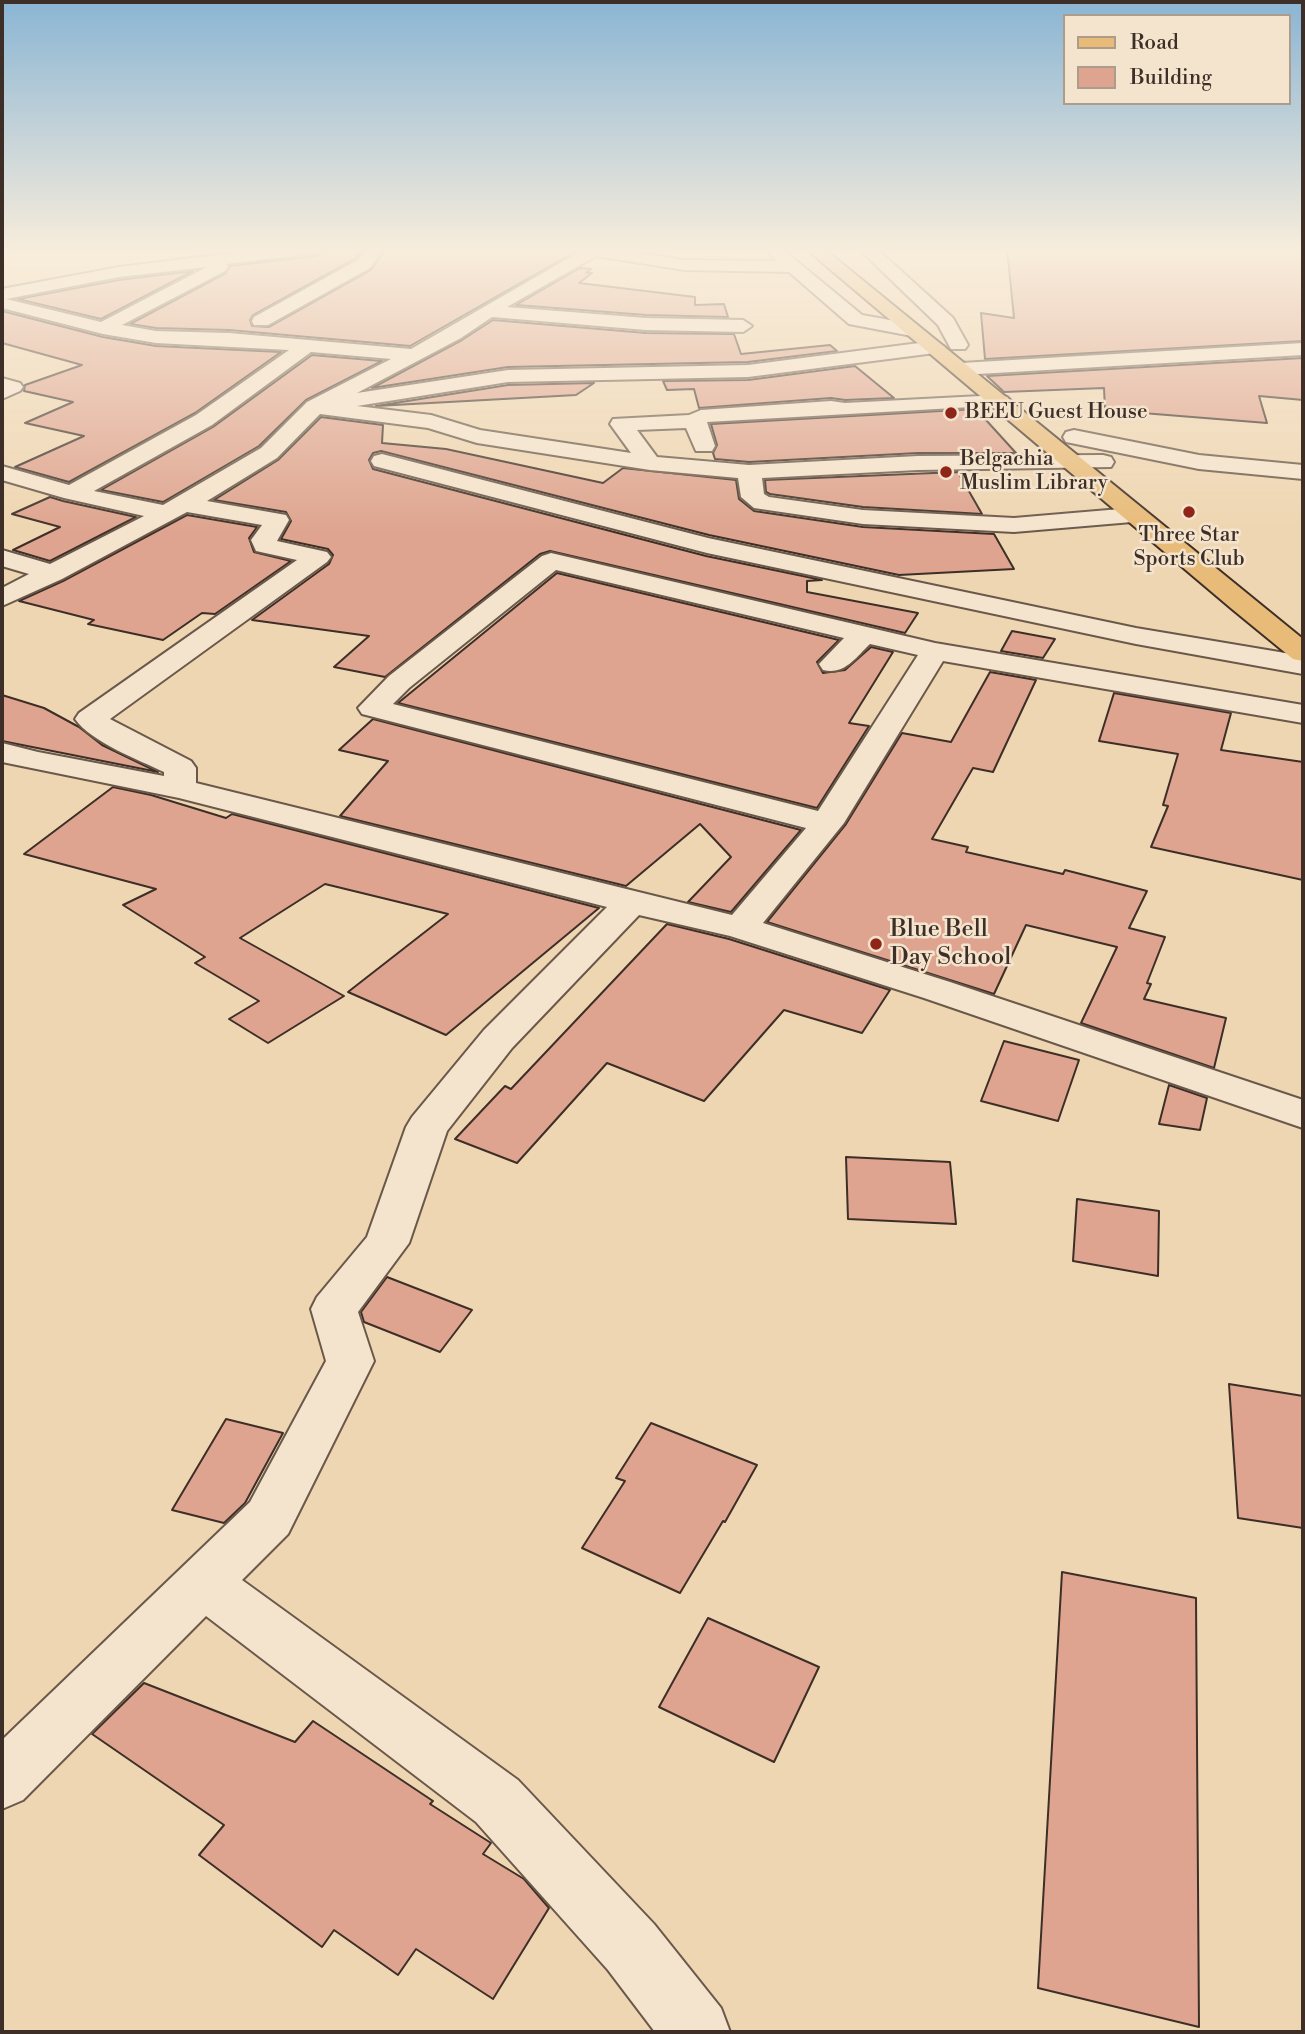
<!DOCTYPE html>
<html>
<head>
<meta charset="utf-8">
<style>
	body { margin:0 }
	#map { position:relative; width:1305px; height:2034px; overflow:hidden; background:#efd6b2; font-family:"Libre Bodoni",serif }
	canvas { display:block }
	.frame { position:absolute; inset:0; border:4px solid #3d2f27; pointer-events:none }
	.legend { position:absolute; left:1063px; top:14px; width:228px; height:91px; box-sizing:border-box; background:#f5e4cd; border:2px solid #ab9c8b; margin:0; padding:9px 12px; list-style:none; font-size:21px; color:#3d2f27 }
	.legend li { display:flex; align-items:center; gap:14px; height:35px }
	.legend b { width:35px; border:2px solid #ab9c8b }
</style>
</head>
<body>
<div id="map">
<canvas width="1305" height="2034"></canvas>
<div class="frame"></div>
<ul class="legend">
<li><b style="height:9px;background:#e8bb79"></b>Road</li>
<li><b style="height:19px;background:#dea48f"></b>Building</li>
</ul>
</div>
<script>
const c = document.querySelector('canvas').getContext('2d');
c.lineJoin = 'round';
function fillPath(path, color) {
  c.fillStyle = color;
  c.fill(path, 'evenodd');
}
function stroke(path, color, width, dash) {
  c.strokeStyle = color;
  c.lineWidth = width;
  c.lineCap = dash ? 'butt' : 'round';
  c.setLineDash(dash || []);
  c.stroke(path);
}
function drawText(font, color, halo, rows, align = 'center') {
  c.font = font + ' "Libre Bodoni",serif';
  c.lineWidth = 5;
  c.setLineDash([]);
  c.textBaseline = 'middle';
  c.strokeStyle = halo;
  c.fillStyle = color;
  for (const [text, x, y, turn = 0] of rows) {
    c.save();
    c.translate(x, y);
    c.rotate((+turn || 0) * Math.PI / 180);
    c.textAlign = isNaN(turn) ? turn : align;
    if (halo) c.strokeText(text, 0, 0);
    c.fillText(text, 0, 0);
    c.restore();
  }
}
const building = new Path2D(`
	M328,248H364L356,258L253,315L250,320L252,326L269,327L371,270L386,248L578,250L410,346L229,330L156,328L130,324L226,273L230,266L317,256Z
	M1007,248H1303V341L985,359L981,313L1014,318Z
	M580,268L591,269L586,273H592L579,283L695,297V305L724,304L728,317L646,315L516,305Z
	M193,271L101,319L18,299L119,280Z
	M2,311L103,337L156,346L281,352L195,413L69,482L15,467L84,436L25,423L73,402L24,391L25,385L82,365L2,343Z
	M493,320L646,333L734,334L741,354L830,345L837,351L748,362L508,367L372,388L462,340Z
	M312,355L382,361L306,400L259,446L163,502L101,490L213,427Z
	M1303,358V400L1259,396L1267,423L1105,410L1104,388L1004,392L987,376Z
	M855,366L894,398L845,400L831,398L699,408L694,389L667,390L663,381L748,380Z
	M594,383L576,395L376,406L508,385Z
	M976,409L1016,453H918L749,462L715,459L713,453L717,445L711,424Z
	M321,417L383,425L382,443L446,449L603,483L623,468L736,480L739,499L754,511L863,527L994,534L1014,569L899,575L709,535L381,451L373,453L369,460L373,469L706,556L822,580L807,581V592L918,613L905,633L550,551L540,554L385,677L334,667L369,636L252,620L329,564L333,555L328,549L281,539L291,521L286,512L214,500L278,460Z
	M958,472L982,514L863,507L770,494L766,492L765,480Z
	M50,497L63,501L136,517L50,561L13,550L60,527L12,514Z
	M187,515L257,527L249,538L254,552L291,561L215,614L202,613L163,640L88,624L94,620L19,601L63,581Z
	M557,573L839,640L817,662L823,673L845,670L871,647L893,652L849,723L869,726L817,808L398,703Z
	M1012,631L1055,639L1043,658L1001,651Z
	M990,672L1036,680L993,772L973,768L932,839L968,847L966,852L1063,874L1065,870L1147,891L1129,928L1165,937L1147,983L1151,984L1144,999L1226,1018L1214,1068L1081,1023L1117,947L1026,925L994,994L767,922L846,824L902,733L951,742Z
	M1114,693L1231,713L1221,750L1303,762V880L1151,847L1168,806L1163,805L1178,754L1099,741Z
	M2,695L44,708L79,727L102,745L158,772L2,741Z
	M373,719L801,830L731,912L688,902L731,857L700,824L626,886L340,816L388,761L339,750Z
	M113,787L151,795L226,818L232,814L599,908L446,1035L348,992L448,914L325,884L240,938L344,996L268,1043L229,1019L259,1001L195,963L205,957L123,905L156,889L24,854Z
	M667,924L729,939L890,990L862,1033L784,1010L704,1101L607,1063L517,1163L455,1139L505,1086L511,1089Z
	M1004,1041L1079,1060L1058,1121L981,1101Z
	M1169,1085L1207,1098L1200,1130L1159,1124Z
	M846,1157L950,1162L956,1224L848,1219Z
	M1077,1199L1159,1211L1158,1276L1073,1261Z
	M387,1277L472,1310L440,1352L364,1322L361,1312Z
	M1229,1384L1303,1396V1528L1238,1518Z
	M226,1419L283,1433L245,1503L224,1523L172,1510Z
	M651,1423L757,1465L725,1522L723,1521L680,1593L582,1548L625,1481L616,1478Z
	M1062,1572L1196,1598L1199,2027L1038,1988Z
	M708,1618L819,1667L774,1762L659,1707Z
	M144,1683L295,1742L313,1721L433,1801L430,1804L491,1843L483,1854L524,1879L549,1908L493,1999L416,1949L398,1975L334,1930L322,1947L199,1855L224,1825L92,1734Z`);
fillPath(building, '#dea48f');
stroke(building, '#3d2f27', 2);
const minor = new Path2D(`
	M274,248H325L317,253L226,264L228,267L225,271L122,325L156,331L229,333L411,349L581,251L580,248H607L684,260L777,261L768,252L770,248H781L862,315L912,324L922,330L912,336L849,324L789,272L684,270L596,256L507,307L646,318L743,320L752,326L743,332L646,330L492,317L461,338L357,393L508,370L748,365L935,341L945,347L935,353L748,377L508,382L357,406L431,415L480,430L631,453L610,424L613,419L689,415L701,410L831,401L845,403L1000,395L1007,397L1011,401L1007,405L707,422L715,446L712,451H696L686,428L637,430L657,457L749,465L918,456L1103,455L1111,457L1114,462L1111,467L918,470L762,478L764,494L769,497L863,510L1014,518L1132,508L1141,510L1144,515L1141,520L1132,522L1014,532L863,524L754,508L741,497L738,478L650,470L477,443L428,428L320,414L277,458L207,501L286,515L289,520L277,541L327,552L331,557L327,562L110,719L191,761L196,768V783L732,915L806,828L362,714L358,708L389,676L542,556L551,553L935,643L1303,705V723L943,661L844,823L763,923L950,982L1303,1100V1128L924,998L730,936L639,915L512,1048L447,1131L409,1243L358,1312L374,1361L288,1534L242,1580L518,1780L654,1924L721,2008L730,2032H655L608,1970L476,1822L206,1616L23,1800L2,1809V1740L250,1502L326,1361L311,1309L317,1297L367,1237L406,1127L412,1117L484,1030L607,907L179,798L2,762V743L38,752L164,776V772C139,760 91,742 75,719L79,713L297,560L256,551L251,540L262,525L187,512L62,579L2,606V588L29,574L2,566V550L50,564L144,516L64,498L2,480V466L69,485L196,415L289,350L156,343L103,334L2,308V289L119,267ZM207,267L101,322L6,299L119,277ZM311,352L391,359L307,402L261,448L163,505L94,491L212,425ZM556,570L844,638L819,664L823,670C845,675 855,658 870,644L918,655L818,811L393,704L409,688Z
	M368,248H384L370,268L268,325H254L252,321L254,317L358,260Z
	M858,248H876L953,318L968,345L965,349H951L938,325Z
	M2,378L20,383L23,387L20,391L2,399Z
	M1074,430L1199,455L1303,465V479L1199,469L1066,442L1063,437L1066,432Z
	M382,454L708,538L1136,628L1303,656V674L1136,644L707,553L374,466L371,461L374,456Z`);
const tertiary = new Path2D(`
	M1303,343V355L961,375L954,373L951,369L954,365L961,363Z`);
const primary = new Path2D(`
	M805,248H823L1303,639V661L1293,659L1232,609Z`);
stroke(minor, '#6a594a', 4);
stroke(tertiary, '#6a594a', 4);
stroke(primary, '#3d2f27', 4);
fillPath(minor, '#f5e4cd');
fillPath(tertiary, '#f5e4cd');
fillPath(primary, '#e8bb79');
const sky = c.createLinearGradient(0, 0, 0, 533);
sky.addColorStop(0, '#8ab5d4');
sky.addColorStop(0.47, '#f8eddc');
sky.addColorStop(1, '#f8eddc00');
c.fillStyle = sky;
c.fillRect(0, 0, 1305, 533);
for (const [x, y, r, color] of [
	[951,413,7,"#8f2418"],
	[946,472,7,"#8f2418"],
	[1189,512,7,"#8f2418"],
	[876,944,7,"#8f2418"]
]) {
  const dot = new Path2D();
  dot.arc(x, y, r, 0, 2 * Math.PI);
  c.fillStyle = color;
  c.fill(dot);
  stroke(dot, '#f5e4cd', 2.5);
}
drawText('21px', '#3d2f27', '#f5e4cd', [
	["BEEU Guest House",965,413],
	["Belgachia",960,460],
	["Muslim Library",960,484],
	["Three Star",1189,536,"center"],
	["Sports Club",1189,560,"center"]
], 'left');
drawText('24px', '#3d2f27', '#f5e4cd', [
	["Blue Bell",890,930],
	["Day School",890,958]
], 'left');
</script>
</body>
</html>
